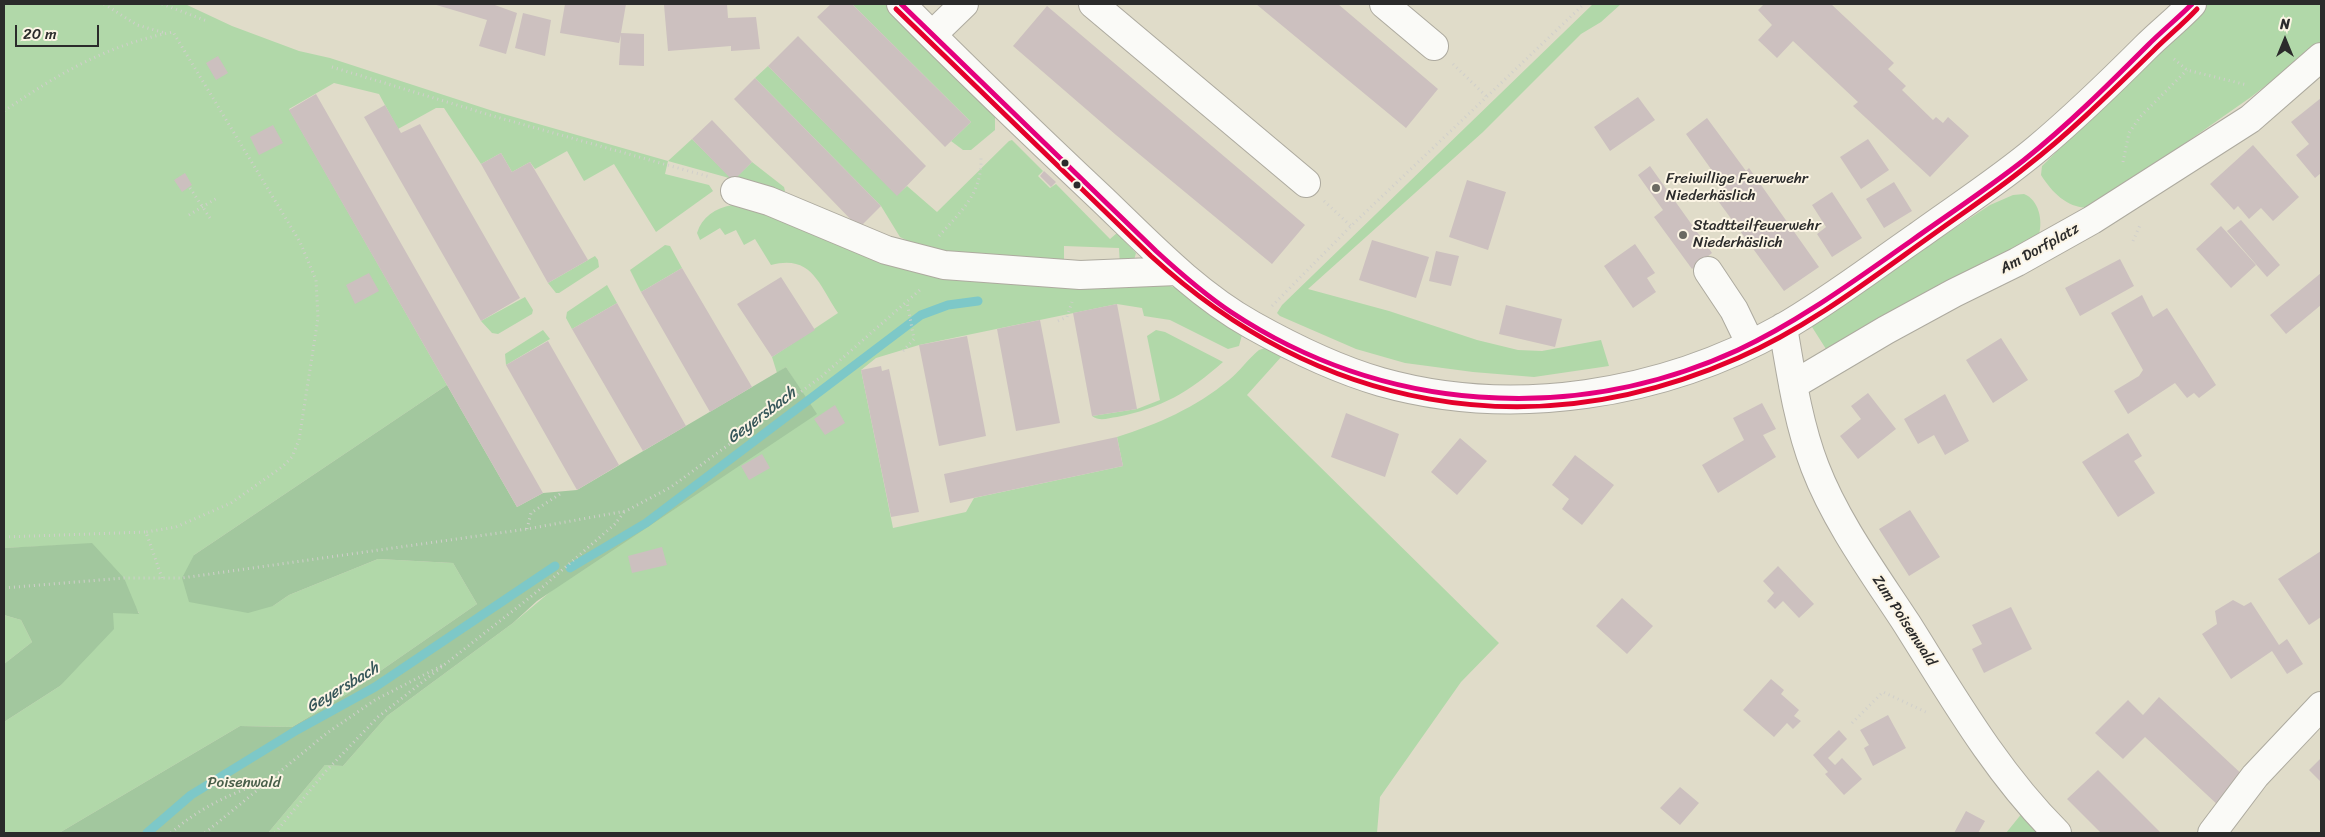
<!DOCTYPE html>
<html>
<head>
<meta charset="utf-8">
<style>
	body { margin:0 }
	#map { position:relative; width:2325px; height:837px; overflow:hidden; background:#e0dcc9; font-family:Sriracha,sans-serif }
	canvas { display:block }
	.frame { position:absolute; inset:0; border:5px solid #2b2b2b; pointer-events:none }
	.north { position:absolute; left:2260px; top:15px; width:50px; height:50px; -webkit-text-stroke:4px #fcf5e5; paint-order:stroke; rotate:0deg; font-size:14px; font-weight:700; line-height:20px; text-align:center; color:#2b2b2b }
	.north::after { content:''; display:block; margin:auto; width:18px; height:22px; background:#2b2b2b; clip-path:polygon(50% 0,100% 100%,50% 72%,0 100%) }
	.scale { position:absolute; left:15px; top:25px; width:84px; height:22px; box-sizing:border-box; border:2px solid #2b2b2b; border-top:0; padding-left:6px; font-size:15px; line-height:18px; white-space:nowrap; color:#2b2b2b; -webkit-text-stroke:4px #fcf5e5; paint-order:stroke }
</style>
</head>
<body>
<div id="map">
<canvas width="2325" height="837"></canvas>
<div class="frame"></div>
<div class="north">N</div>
<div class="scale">20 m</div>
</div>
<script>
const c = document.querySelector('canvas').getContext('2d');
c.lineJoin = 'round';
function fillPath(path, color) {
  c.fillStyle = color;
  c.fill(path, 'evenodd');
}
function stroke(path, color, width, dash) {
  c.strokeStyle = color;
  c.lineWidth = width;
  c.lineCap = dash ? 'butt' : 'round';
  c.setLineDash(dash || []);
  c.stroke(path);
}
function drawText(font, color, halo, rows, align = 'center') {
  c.font = font + ' Sriracha,sans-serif';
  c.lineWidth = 4;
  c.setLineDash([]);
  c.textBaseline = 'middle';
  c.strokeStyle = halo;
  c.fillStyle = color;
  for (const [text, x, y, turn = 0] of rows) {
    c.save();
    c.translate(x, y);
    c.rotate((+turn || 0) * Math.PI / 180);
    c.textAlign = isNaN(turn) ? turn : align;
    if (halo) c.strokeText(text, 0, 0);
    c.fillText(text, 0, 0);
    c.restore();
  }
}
fillPath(new Path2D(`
	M4,4H185L232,26L299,51L330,58L493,111L668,161L692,139L733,180L752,162L784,187L785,191L783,193L668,161L665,174L709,185L713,191L656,232L614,164L584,181L567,151L535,169L530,162L512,172L501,153L481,164L444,108H436L398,129L379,94L334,83L289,109L447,385L194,555L273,606L289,595L378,559L453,563L477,604L347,694L292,727L240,726L59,833H4V722L60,686L112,613H139L92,544L4,548Z
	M852,4H885L995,114V130L971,150H963L951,141L971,122Z
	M1593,4H1621L1601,22L1581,34L1483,132L1308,289L1389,311L1477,340L1518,350L1542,351L1601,340L1609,366L1534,377L1473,372L1405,363L1356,349L1280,316L1277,313L1282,305Z
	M2206,4H2321V43L2251,97L2094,207C2070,211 2053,194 2041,175L2042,166Z
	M768,66L897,195L907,186L937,212L1009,141L1012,140L1043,171L1038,176L1050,188L1056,184L1110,239L1117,233L1136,253L1134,260L1120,266L1119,248L1064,246V262L930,252L900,237L881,206L755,78Z
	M2024,194C2039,200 2043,220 2039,235L1829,350L1826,349L1812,327L1824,314L1990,205L2013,195Z
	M732,205H744L839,238L1170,286L1176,288L1242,335L1239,346L1228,349L1170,320L1144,316L1142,308L1117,304L919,345L876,358L861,370L893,528L966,512L974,498L1123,466L1117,437C1158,424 1195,408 1229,380C1240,371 1248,359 1259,350L1265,348L1282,356L1247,395L1499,643L1461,682L1380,797L1377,833H268L325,765L343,766L387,716L513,623L797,385L786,367L777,373L772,357L838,313C819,285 812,254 771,265L755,239L744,245L736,230L725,235L720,228L700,240L697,233C702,217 715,208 732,205Z
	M665,245L670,246L682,268L641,292L630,270Z
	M595,256L598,260L599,267L559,293H556L548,283Z
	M607,285L617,303L572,329L566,318L567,312Z
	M525,297L533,310L532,314L498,334L492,333L481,321Z
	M543,330L550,339L506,365L505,354Z
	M1156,330L1165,332L1223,362C1189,392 1162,408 1117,417C1108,418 1100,422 1092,416L1137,409L1160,400L1147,336Z
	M4,615L21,620L32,642L4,664Z
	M2023,812L2044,833H2006Z`), '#b1d8a9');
fillPath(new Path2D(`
	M786,367L817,414L537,601L513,623L387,716L343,766L325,765L268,833H59L240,726L292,727L347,694L477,604L453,563L378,559L289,595L273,606L248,613L189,602L182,578L194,555L447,385L517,507L543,493L577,490Z
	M92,543L124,578L139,614L113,613L114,629L60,686L4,722V664L32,642L21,620L4,615V548Z`), '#a2c79e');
stroke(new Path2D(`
	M570,568L646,523L921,315L948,305L978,301
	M147,833L191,795L297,730L375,687L555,566`), '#7dc8c8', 9);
fillPath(new Path2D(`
	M433,4H492L517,13L506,54L479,46L487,20Z
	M565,4H626L621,33L644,34V66L619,65L621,35L619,43L560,33Z
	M677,4H727L728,18L756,17L760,49L731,51V46L668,51L664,5Z
	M831,4H852L971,122L945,147L817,17Z
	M1256,4H1338L1438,89L1406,128Z
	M1764,4H1831L1894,63L1888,69L1906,86L1902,90L1933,120L1936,117L1943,123L1948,117L1969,136L1930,177L1853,106L1858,102L1793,41L1777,58L1758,40L1772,25L1758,10Z
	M1047,6L1305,225L1272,264L1116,135L1013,46Z
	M523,13L551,20L545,56L515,48Z
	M798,36L926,166L897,196L768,66Z
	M218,56L228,73L216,80L206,63Z
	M755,78L881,206L859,228L734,99Z
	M316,94L543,493L517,507L289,110Z
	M1638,97L1655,120L1610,151L1594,127Z
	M2321,98V173L2315,178L2296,155L2309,144L2291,122Z
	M385,105L401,133L420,124L520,298L481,321L364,117Z
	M1707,118L1746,171L1749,168L1819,267L1784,291L1713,194L1723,186L1686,134Z
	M712,120L752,162L733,181L692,139Z
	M273,125L283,143L259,155L250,137Z
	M1868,139L1889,170L1861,189L1840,157Z
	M2253,145L2299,197L2273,221L2261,208L2249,219L2238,206L2234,210L2210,184Z
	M501,153L512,172L530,162L588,260L548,283L481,164Z
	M1650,166L1712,253L1692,269L1654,217L1663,210L1638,175Z
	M1044,171L1056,182L1051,187L1040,176Z
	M185,173L192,185L182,192L174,180Z
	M1467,180L1506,192L1488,250L1449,237Z
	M1894,182L1912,211L1884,228L1866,199Z
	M1832,192L1862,238L1832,257L1817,234L1826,227L1812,205Z
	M2241,220L2280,265L2267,277L2227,231Z
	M2221,226L2256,265L2231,288L2196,249Z
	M1372,240L1429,257L1416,298L1359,280Z
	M1635,244L1655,273L1647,278L1656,292L1633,308L1604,266Z
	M1436,251L1459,256L1451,286L1429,281Z
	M2120,259L2134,286L2080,316L2065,288Z
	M682,268L752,387L710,412L641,292Z
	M369,273L379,291L355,304L346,285Z
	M2321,273V305L2286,334L2270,315Z
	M781,277L815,330L772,357L737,304Z
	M2142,295L2153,317L2167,308L2216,385L2199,398L2194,393L2187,398L2175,383L2128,414L2114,391L2139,376L2143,370L2111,313Z
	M617,303L686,426L643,451L572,329Z
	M1117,304L1137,409L1092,416L1073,313Z
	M1506,305L1562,319L1555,347L1499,334Z
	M1040,320L1060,423L1016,431L997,329Z
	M967,336L986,436L939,446L919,345Z
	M2001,338L2028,380L1993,403L1966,360Z
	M548,341L619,465L577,490L506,365Z
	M881,366L882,371L889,369L919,512L891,517L861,370Z
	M1868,393L1896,429L1858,459L1840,436L1861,419L1851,406Z
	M1945,394L1969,441L1945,455L1934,435L1918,444L1904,419Z
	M1762,403L1776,429L1763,435L1776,457L1718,493L1702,465L1744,440L1733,418Z
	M835,405L845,423L825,435L814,419Z
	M1346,413L1399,434L1385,477L1331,457Z
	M2128,433L2142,456L2134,461L2155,493L2118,517L2082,462Z
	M1117,437L1123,466L950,503L944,474Z
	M1460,438L1487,461L1457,495L1431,472Z
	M762,454L770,468L749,480L741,466Z
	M1575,455L1614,485L1582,525L1562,509L1569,499L1552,485Z
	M1910,510L1940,557L1909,576L1879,529Z
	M662,547L667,565L632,573L628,556Z
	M2321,551V617L2309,625L2278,579Z
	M1778,566L1814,604L1799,618L1783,601L1775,609L1767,601L1774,593L1763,581Z
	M1622,598L1653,626L1627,654L1596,626Z
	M2233,600L2244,606L2251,602L2279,645L2287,639L2303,664L2287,674L2272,651L2231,679L2202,634L2217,624L2215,611Z
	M2011,607L2032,649L1984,673L1972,649L1982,644L1972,625Z
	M1771,679L1784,690L1781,694L1799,710L1794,716L1801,721L1793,729L1787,723L1774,737L1743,710Z
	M2159,697L2246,778L2220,807L2145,737L2123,759L2095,733L2128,700L2143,715Z
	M1888,715L1906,748L1873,766L1864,748L1869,745L1860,730Z
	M1839,730L1847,739L1828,758L1835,765L1842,758L1862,779L1844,795L1825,774L1828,772L1813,755Z
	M2321,758V782L2309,770Z
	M2098,770L2161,833H2101L2067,799Z
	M1680,787L1699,803L1680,825L1660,808Z
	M1966,811L1985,821L1978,833H1954Z`), '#ccc0bf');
const minor = new Path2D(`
	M901,4C967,71 1035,136 1103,200C1150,245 1195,293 1252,325C1293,348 1336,369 1381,382C1513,419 1663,395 1782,328C1829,301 1873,267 1918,236C1958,207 2000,180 2038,148C2076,116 2111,82 2146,47C2161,32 2178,19 2192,4
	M1093,4L1306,183
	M1384,4L1434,46
	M932,35L964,4
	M735,191L769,201L886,250L944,265L1080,275L1177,271
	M1708,271L1734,310L1750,343
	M1783,327C1791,374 1798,423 1815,467C1836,522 1875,575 1907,624C1953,697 1996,772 2057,833
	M1793,385L1886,330L1954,293L2017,262L2092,220L2250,119L2321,57
	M2212,833L2255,776L2321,706`);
stroke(minor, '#adaa9f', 30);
stroke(new Path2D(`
	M104,4L137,25L165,33
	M162,4L207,21
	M2174,59L2187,70L2247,85
	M1453,64L1487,97
	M332,67L493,116L710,177
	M4,111C58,74 107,45 173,32L300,242L316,280L318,318L299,440L292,457L282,467L231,503L176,527L146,532
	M2123,162L2129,133L2140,117L2187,70
	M190,188L212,221
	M1324,201L1351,226
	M189,215L217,198
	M939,236C961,211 982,194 981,158
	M2133,241L2141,223
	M1272,306L1351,226L1584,4
	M1058,321L1067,317L1072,302
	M903,351L914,339L907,302
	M527,529L531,513L560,494
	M4,537L146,532L162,578
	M4,588L124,578H182L527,529L626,511L671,487L821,377L921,289
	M1852,723L1883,692L1928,713
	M171,833C199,808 231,793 268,781
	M205,833L327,733L375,700L443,665
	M275,833L326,771L378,717L538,591L615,524L625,511`), '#d0cfcb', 3, [1, 4]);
stroke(minor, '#fafaf7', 28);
stroke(new Path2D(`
	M901,4L1156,251C1180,273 1204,294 1231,312C1382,412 1572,426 1738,350C1800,321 1855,280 1911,241C1949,214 1987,189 2024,160C2068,125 2108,85 2148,45C2162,31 2178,18 2192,4`), '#e5007d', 5);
stroke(new Path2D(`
	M896,9L1151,256C1318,409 1529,450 1738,358C1807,328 1868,281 1928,238C1961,214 1995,192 2027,166C2072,131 2112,91 2153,51C2167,37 2183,24 2197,9`), '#e4002b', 5);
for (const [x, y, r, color] of [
	[1065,163,4.5,"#2b2b2b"],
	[1077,185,4.5,"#2b2b2b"],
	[1656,188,5,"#6a6962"],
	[1683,235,5,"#6a6962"]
]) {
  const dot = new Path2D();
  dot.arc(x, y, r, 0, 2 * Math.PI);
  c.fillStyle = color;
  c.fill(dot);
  stroke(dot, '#fcf5e5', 2);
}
drawText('15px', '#2b2b2b', '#fcf5e5', [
	["Freiwillige Feuerwehr",1666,179],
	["Niederhäslich",1666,196],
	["Stadtteilfeuerwehr",1693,226],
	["Niederhäslich",1693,243]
], 'left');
drawText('15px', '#2b2b2b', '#fcf5e5', [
	["Am Dorfplatz",2040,249,-29],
	["Zum Poisenwald",1904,621,57]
]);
drawText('15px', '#485e49', '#fcf5e5', [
	["Poisenwald",244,783]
]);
drawText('italic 16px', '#37575a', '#fcf5e5', [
	["Geyersbach",762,416,-37],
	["Geyersbach",343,688,-31]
]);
</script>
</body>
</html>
